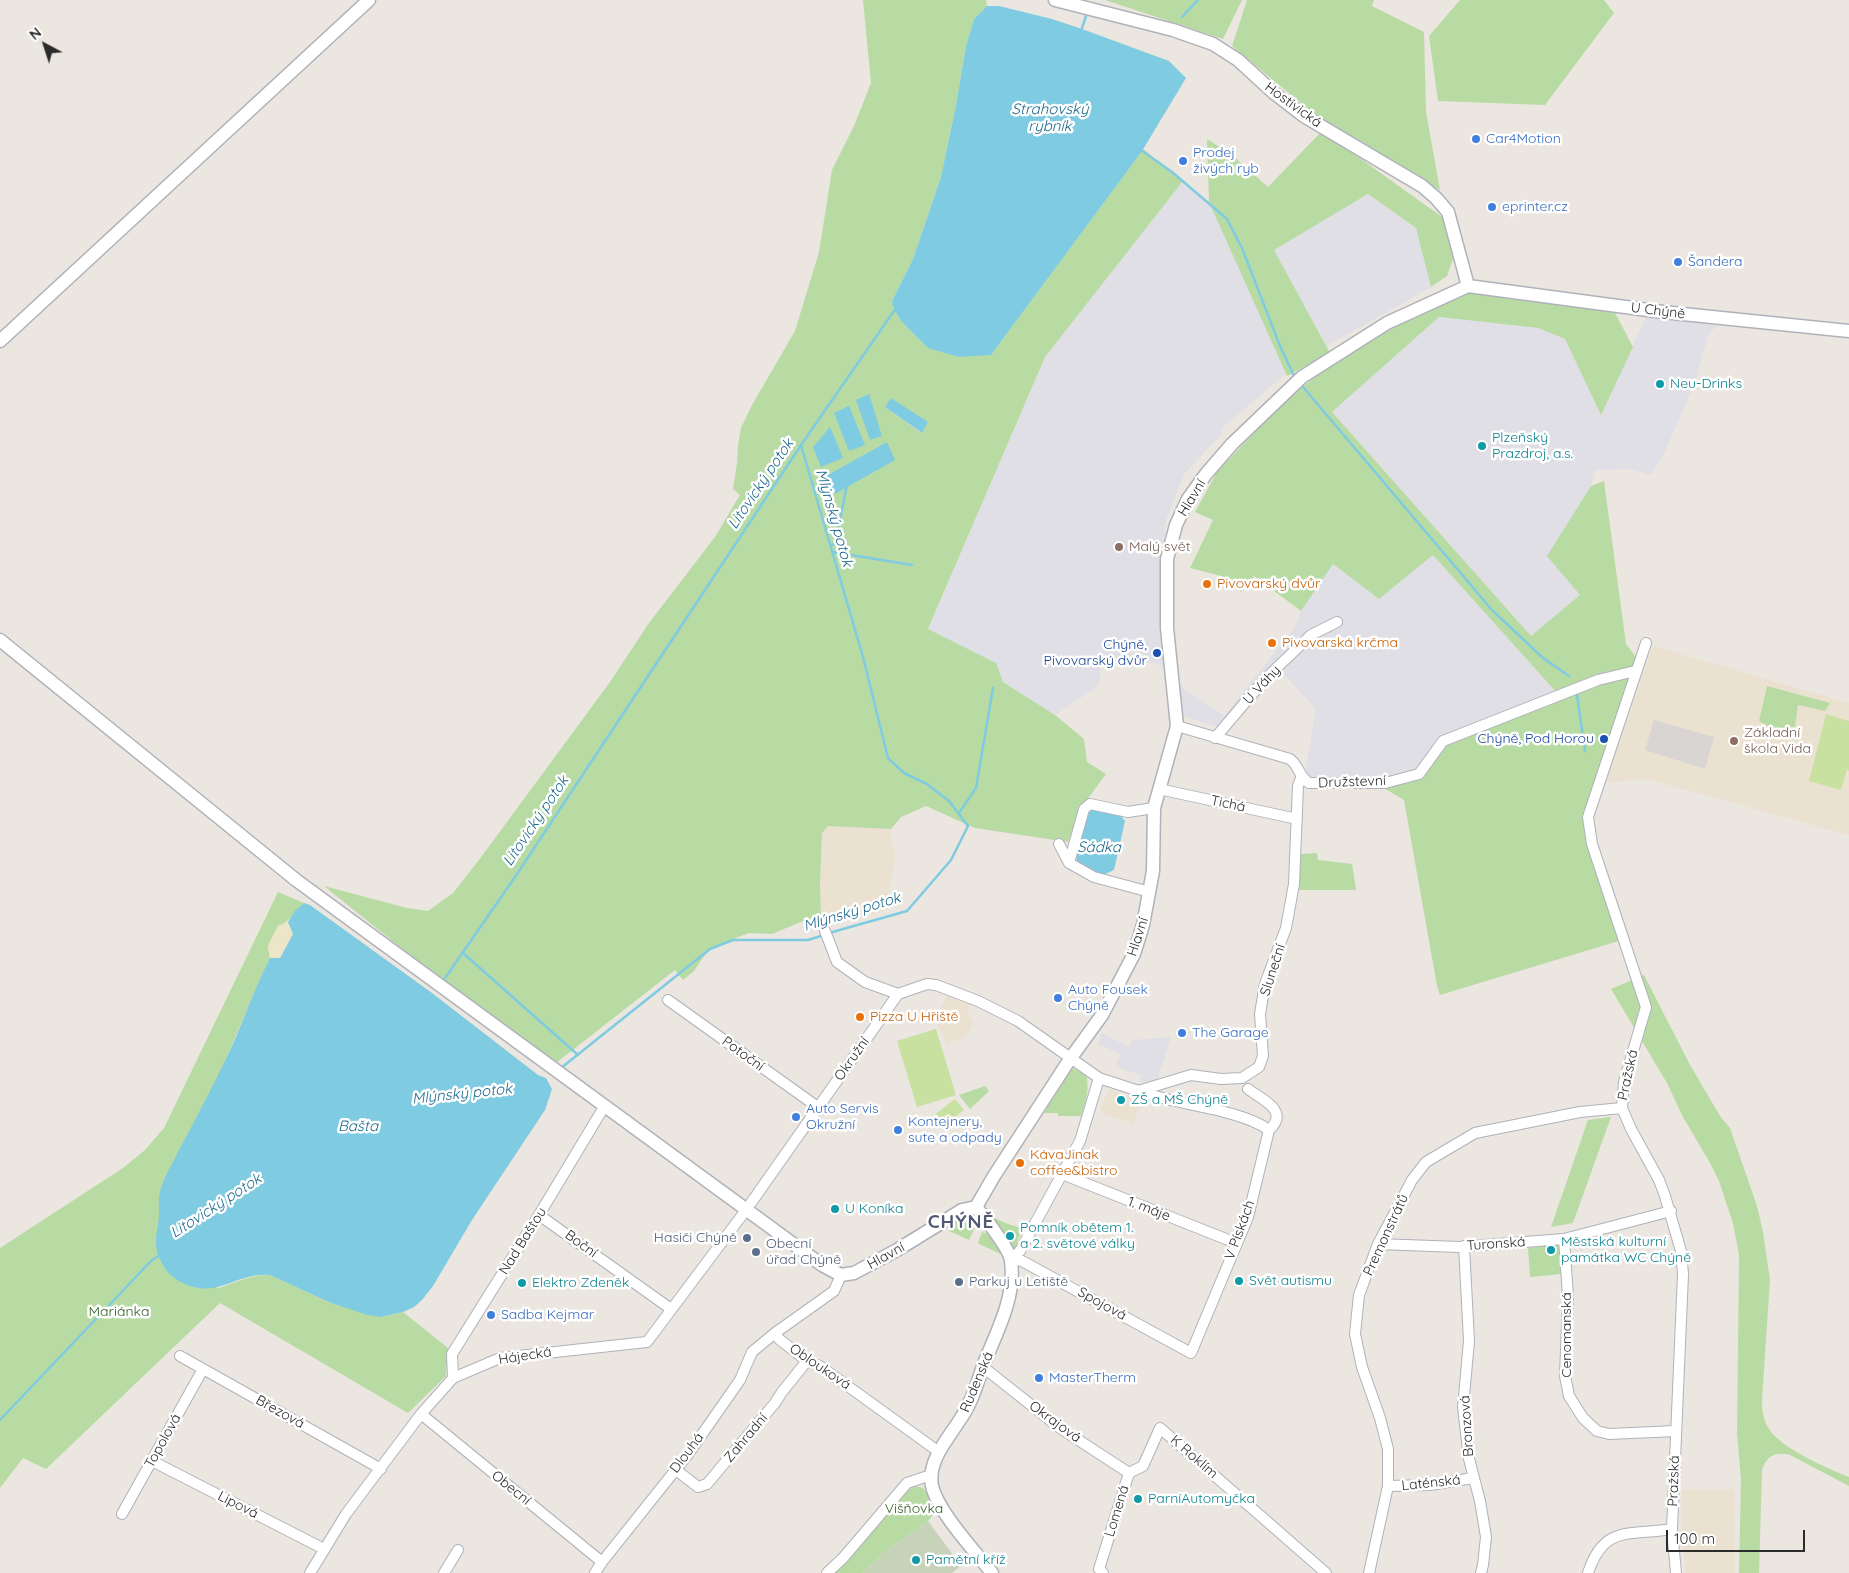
<!DOCTYPE html>
<html>
<head>
<meta charset="utf-8">
<style>
	body { margin:0 }
	#map { position:relative; width:1849px; height:1573px; overflow:hidden; background:#ebe6e0; font-family:Quicksand,sans-serif }
	canvas { display:block }
	.north { position:absolute; left:20px; top:20px; width:50px; height:50px; -webkit-text-stroke:4px #fff; paint-order:stroke; rotate:320deg; font-size:14px; font-weight:700; line-height:20px; text-align:center; color:#2b2b2b }
	.north::after { content:''; display:block; margin:auto; width:18px; height:22px; background:#2b2b2b; clip-path:polygon(50% 0,100% 100%,50% 72%,0 100%) }
	.scale { position:absolute; left:1666px; top:1530px; width:139px; height:22px; box-sizing:border-box; border:2px solid #2b2b2b; border-top:0; padding-left:6px; font-size:15px; line-height:18px; white-space:nowrap; color:#2b2b2b; -webkit-text-stroke:4px #fff; paint-order:stroke }
</style>
</head>
<body>
<div id="map">
<canvas width="1849" height="1573"></canvas>
<div class="north">N</div>
<div class="scale">100 m</div>
</div>
<script>
const c = document.querySelector('canvas').getContext('2d');
c.lineJoin = 'round';
function fillPath(path, color) {
  c.fillStyle = color;
  c.fill(path, 'evenodd');
}
function stroke(path, color, width, dash) {
  c.strokeStyle = color;
  c.lineWidth = width;
  c.lineCap = dash ? 'butt' : 'round';
  c.setLineDash(dash || []);
  c.stroke(path);
}
function drawText(font, color, halo, rows, align = 'center') {
  c.font = font + ' Quicksand,sans-serif';
  c.lineWidth = 5;
  c.setLineDash([]);
  c.textBaseline = 'middle';
  c.strokeStyle = halo;
  c.fillStyle = color;
  for (const [text, x, y, turn = 0] of rows) {
    c.save();
    c.translate(x, y);
    c.rotate((+turn || 0) * Math.PI / 180);
    c.textAlign = isNaN(turn) ? turn : align;
    if (halo) c.strokeText(text, 0, 0);
    c.fillText(text, 0, 0);
    c.restore();
  }
}
fillPath(new Path2D(`
	M1183,181L1226,221L1289,371L1222,428V434L1185,473L1166,520L1160,581L1164,666L1154,663H1102L1098,686L1055,715L1003,682L928,630L1045,357Z
	M1368,194L1416,228L1431,287L1327,346L1273,250Z
	M1647,315L1719,326L1712,330L1708,336L1694,385L1663,456L1651,475L1630,469L1595,470L1591,486L1548,556L1580,595L1531,636L1332,412L1439,317L1538,328L1565,339L1601,414Z
	M1433,555L1557,693L1417,773L1372,781L1312,780L1305,774L1316,709L1280,670L1269,680L1228,730L1183,716L1177,684L1224,716L1295,627L1301,611L1333,564L1379,599Z
	M1102,1033L1129,1047L1133,1040L1171,1037L1157,1081L1140,1082L1141,1074L1127,1071L1116,1065L1120,1054L1098,1044Z`), '#e0dfe5');
fillPath(new Path2D(`
	M1653,646L1849,703V835L1647,779L1606,782Z
	M828,826L891,829V840L896,854L885,911L827,924L821,921L820,884L822,833Z
	M947,995L970,1003L967,1011L973,1023L967,1036L947,1044L935,1020Z
	M1109,1089L1141,1101L1134,1124L1099,1112Z
	M1682,1489H1734L1735,1573H1686L1682,1536Z`), '#ebe1d1');
fillPath(new Path2D(`
	M863,0H986L987,6L974,19L966,46L956,105L941,177L913,259L892,301L894,310L902,322L928,348L991,355L1143,149L1183,181L1045,357L928,629L996,663L1003,682L1055,715L1084,739L1087,762L1106,774L1086,801L1068,842L975,828L926,806L901,817L891,829L828,826L822,833L820,884L821,921H803L772,934L749,933L712,947L702,959L694,971L683,980L675,970L556,1063L400,947L324,886L407,908L428,911L453,893L479,860L610,682L649,623L715,537L740,495L733,489L737,463L738,445L741,428L752,405L795,331L819,252L832,170L854,126L871,83ZM885,407L928,422L921,433Z
	M1105,0H1242L1223,39Z
	M1247,0H1374L1372,6L1424,32L1426,112L1440,190L1313,113L1232,46Z
	M1460,0H1604L1614,13L1545,105L1438,101L1429,36Z
	M1322,131L1442,217L1454,256L1447,276L1431,287L1416,228L1368,194L1274,250L1330,353L1287,376L1209,202L1207,139L1231,154L1268,187Z
	M1469,290L1614,311L1633,347L1601,415L1565,339L1538,328L1439,317L1332,412L1531,636L1580,595L1547,556L1591,486L1604,481L1626,644L1639,661L1588,817L1622,940L1440,995L1437,986L1404,800L1372,781L1417,773L1442,735L1557,693L1433,555L1379,599L1333,564L1301,611L1254,576L1241,592L1221,576L1190,568L1213,520L1195,512L1217,472L1289,396L1303,387L1321,372L1391,327Z
	M1767,686L1830,703L1825,711L1798,705L1794,734L1781,733L1759,721Z
	M1317,853L1318,860L1352,864L1356,890H1298L1300,854Z
	M278,892L304,903C294,912 290,922 278,926L268,946L270,958L261,977L226,1059L158,1230V1255L165,1268L218,1288C236,1283 250,1274 270,1275L331,1303L381,1317L403,1312L448,1348L446,1376L408,1413L220,1303L46,1469L23,1458L0,1488V1248L123,1168L145,1150L164,1128Z
	M1644,975L1689,1063L1720,1116L1730,1128L1757,1206L1763,1232L1770,1280L1762,1399C1762,1410 1763,1420 1769,1429C1782,1449 1827,1468 1849,1477V1486L1790,1455C1776,1451 1766,1456 1762,1470L1759,1573H1739L1741,1480L1737,1433L1739,1255L1733,1223L1719,1181L1710,1163L1683,1117L1667,1083L1611,989Z
	M1072,1068L1086,1074C1090,1090 1086,1101 1081,1116H1058V1113H1044Z
	M985,1086L989,1091L970,1109L959,1095Z
	M1611,1117L1573,1223L1551,1227L1588,1120Z
	M984,1207C989,1209 989,1213 992,1216C1001,1222 1013,1226 1023,1228L1017,1242L1020,1245L1013,1251Z
	M965,1217L974,1219L977,1223L969,1240L949,1231L958,1218Z
	M982,1232L989,1234L1003,1255L979,1244L978,1242Z
	M1559,1244L1561,1274L1530,1277L1528,1248Z
	M915,1486L923,1488L938,1509L928,1521L883,1553L863,1573H833L905,1492Z`), '#b8dba3');
fillPath(new Path2D(`
	M288,922L293,934L279,958H270L268,946L278,926Z`), '#ece5c7');
fillPath(new Path2D(`
	M928,1521L961,1566L952,1573H863L883,1553Z`), '#c7d3b9');
fillPath(new Path2D(`
	M1826,714L1849,721V771L1847,769L1841,790L1809,781Z
	M936,1029L956,1095L917,1107L897,1041Z
	M955,1099L964,1110L941,1127L933,1116Z`), '#c8e1a0');
fillPath(new Path2D(`
	M1654,720L1714,737L1705,769L1645,750Z`), '#d8d5d2');
fillPath(new Path2D(`
	M987,6H999L1052,19L1082,29L1169,61L1186,78L1142,151L991,355L959,357L928,348L902,322L894,310L892,301L913,259L941,177L956,105L966,46L974,19Z
	M869,394L882,436L870,440L856,400Z
	M891,398L928,422L922,433L885,407Z
	M849,406L865,445L849,451L834,413Z
	M830,427L843,458L821,467L813,447Z
	M887,442L895,460L835,494L826,476Z
	M1095,808L1121,816L1125,821L1114,870L1103,875L1083,868L1077,863L1076,856L1089,812Z
	M304,903L310,905L432,993L538,1075L546,1078L552,1089L545,1110L472,1220L433,1286L422,1300L414,1307L403,1312L381,1317L368,1315L331,1303L270,1275C234,1272 217,1302 179,1281C166,1274 155,1256 156,1240C156,1232 159,1223 159,1214C159,1206 158,1196 161,1188C165,1175 173,1163 179,1150C195,1120 211,1090 226,1059C242,1026 253,991 270,958H280L293,934L288,922L295,911Z`), '#7fcbe1');
stroke(new Path2D(`
	M1182,17L1198,0
	M1081,31L1087,13
	M1141,150L1172,172L1227,219L1242,248L1280,346L1294,376
	M1303,387L1492,610L1543,658L1569,676
	M801,445L863,657L888,758L904,773L927,784L949,801L968,826L951,860L907,911L829,933
	M831,545L835,544L847,485
	M833,552L912,565
	M1577,695L1585,751
	M959,813L976,788L993,688
	M463,953L578,1055
	M443,981L515,877L801,445L896,308
	M561,1068L710,949L733,940H808L824,935
	M0,1420L151,1261L160,1255`), '#7fcbe1', 2.5);
const minor = new Path2D(`
	M1646,643L1588,817L1592,844L1646,1007L1624,1082L1622,1108L1631,1129L1659,1180L1665,1196L1681,1251L1683,1274L1672,1529L1676,1573
	M1177,726L1290,759C1301,768 1297,775 1309,783H1385L1419,774L1443,741L1598,680L1635,671
	M1215,738L1265,679L1311,635L1337,622
	M1159,789L1297,819
	M1059,844L1069,863L1094,877L1150,892
	M1069,863L1084,809L1090,804L1128,812L1154,808
	M825,931L837,962L865,982L898,994
	M668,1000L819,1108
	M1099,1078C1121,1085 1143,1093 1166,1099C1195,1106 1246,1113 1269,1130
	M1138,1091L1191,1075L1221,1079L1242,1078L1259,1067L1263,1056L1260,1014L1265,984L1286,928L1294,884L1298,786L1301,778
	M1062,1174L1236,1243
	M539,1215L671,1309
	M1564,1239L1568,1296L1565,1376L1569,1396L1583,1418L1597,1431L1609,1434L1676,1431
	M1378,1244L1459,1247L1564,1239L1671,1211
	M1464,1246L1469,1341L1463,1407L1469,1459L1480,1501L1486,1537L1483,1565L1481,1573
	M1011,1259L1022,1261L1191,1353L1248,1217L1269,1130C1290,1111 1263,1100 1248,1089
	M841,1275L834,1291L775,1333L779,1339L807,1361L820,1366L939,1452
	M180,1356L381,1469
	M983,1367L1060,1428L1129,1473
	M453,1378L452,1354L539,1215L604,1107
	M421,1414L602,1562
	M152,1461L324,1549
	M676,1470L698,1487L707,1484L775,1403L782,1392L807,1361
	M1388,1486L1430,1485L1473,1478
	M122,1514L203,1369
	M310,1573L346,1514L421,1414L453,1378L500,1358L647,1342L746,1210L898,994L927,984L936,985L978,1001L1018,1021L1099,1078L1080,1141L1020,1251L1011,1259
	M444,1573L458,1550
	M595,1573L602,1562L689,1453L740,1380L752,1352L775,1333
	M827,1573L843,1558L907,1483L931,1475
	M1103,1573L1099,1569L1129,1473L1143,1466L1160,1428L1326,1573
	M1369,1573L1388,1486V1449L1380,1418L1362,1367L1355,1334L1359,1295L1378,1244L1412,1180L1426,1162L1475,1133L1580,1112L1622,1108
	M1588,1573C1604,1524 1630,1536 1672,1529`);
const tertiary = new Path2D(`
	M1055,0L1173,30L1213,44L1238,60L1274,93L1304,116L1422,186L1436,198L1448,212L1468,286
	M1468,286L1663,312L1849,331
	M0,341L369,0
	M0,640L296,880L822,1265L841,1275L854,1273L897,1250L962,1210L976,1207
	M976,1207L994,1176L1070,1059L1102,1015L1134,954L1143,925L1153,871L1154,808L1177,726L1167,628V559L1176,525L1188,499L1206,474L1232,444L1302,377L1387,323L1468,286
	M976,1207C984,1217 1010,1249 1011,1261C1016,1298 996,1333 983,1366C977,1384 972,1402 961,1418C949,1438 927,1460 932,1486C938,1512 975,1551 992,1573`);
stroke(minor, '#b0b2ba', 12);
stroke(tertiary, '#b0b2ba', 15);
stroke(minor, '#fff', 10);
stroke(tertiary, '#fff', 12);
for (const [x, y, r, color] of [
	[1476,139,5,"#3f7fe0"],
	[1183,161,5,"#3f7fe0"],
	[1492,207,5,"#3f7fe0"],
	[1678,262,5,"#3f7fe0"],
	[1660,384,5,"#0f9aa8"],
	[1482,446,5,"#0f9aa8"],
	[1119,547,5,"#8d6e63"],
	[1207,584,5,"#e8710a"],
	[1272,643,5,"#e8710a"],
	[1157,653,5,"#1a4fb4"],
	[1604,739,5,"#1a4fb4"],
	[1734,741,5,"#8d6e63"],
	[1058,998,5,"#3f7fe0"],
	[860,1017,5,"#e8710a"],
	[1182,1033,5,"#3f7fe0"],
	[1121,1100,5,"#0f9aa8"],
	[796,1117,5,"#3f7fe0"],
	[898,1130,5,"#3f7fe0"],
	[1020,1163,5,"#e8710a"],
	[835,1209,5,"#0f9aa8"],
	[1010,1236,5,"#0f9aa8"],
	[747,1238,5,"#5c6f8a"],
	[1551,1250,5,"#0f9aa8"],
	[756,1252,5,"#5c6f8a"],
	[1239,1281,5,"#0f9aa8"],
	[959,1282,5,"#5c6f8a"],
	[522,1283,5,"#0f9aa8"],
	[491,1315,5,"#3f7fe0"],
	[1039,1378,5,"#3f7fe0"],
	[1138,1499,5,"#0f9aa8"],
	[916,1560,5,"#0f9aa8"]
]) {
  const dot = new Path2D();
  dot.arc(x, y, r, 0, 2 * Math.PI);
  c.fillStyle = color;
  c.fill(dot);
  stroke(dot, '#fff', 2);
}
drawText('14px', '#2b2b2b', '#fff', [
	["Hostivická",1293,105,36],
	["U Chýně",1658,311,7],
	["Hlavní",1192,498,-59],
	["U Váhy",1262,685,-47],
	["Družstevní",1352,782,-2],
	["Tichá",1228,804,12],
	["Hlavní",1138,937,-72],
	["Sluneční",1273,970,-72],
	["Potoční",743,1054,36],
	["Okružní",852,1059,-55],
	["Pražská",1628,1075,-78],
	["1. máje",1149,1209,21],
	["V Pískách",1240,1230,-70],
	["Premonstrátů",1386,1235,-65],
	["Nad Baštou",523,1241,-58],
	["Boční",581,1244,36],
	["Turonská",1496,1244,-4],
	["Hlavní",886,1256,-29],
	["Spojová",1102,1304,29],
	["Cenomanská",1567,1335,-90],
	["Hájecká",525,1356,-9],
	["Oblouková",820,1367,34],
	["Rudenská",977,1382,-67],
	["Březová",280,1412,29],
	["Okrajová",1055,1422,36],
	["Bronzová",1467,1426,-94],
	["Zahradní",746,1438,-50],
	["Topolová",163,1441,-61],
	["Dlouhá",687,1453,-53],
	["K Roklím",1194,1457,41],
	["Pražská",1674,1481,-88],
	["Laténská",1431,1483,-6],
	["Obecní",511,1488,39],
	["Lipová",238,1505,27],
	["Lomená",1117,1511,-73]
]);
drawText('14px', '#366cbe', '#fff', [
	["Car4Motion",1486,139],
	["Prodej",1193,153],
	["živých ryb",1193,169],
	["eprinter.cz",1502,207],
	["Šandera",1688,262],
	["Auto Fousek",1068,990],
	["Chýně",1068,1006],
	["The Garage",1192,1033],
	["Auto Servis",806,1109],
	["Okružní",806,1125],
	["Kontejnery,",908,1122],
	["sute a odpady",908,1138],
	["Sadba Kejmar",501,1315],
	["MasterTherm",1049,1378]
], 'left');
drawText('14px', '#0d838f', '#fff', [
	["Neu-Drinks",1670,384],
	["Plzeňský",1492,438],
	["Prazdroj, a.s.",1492,454],
	["ZŠ a MŠ Chýně",1131,1100],
	["U Koníka",845,1209],
	["Pomník obětem 1.",1020,1228],
	["a 2. světové války",1020,1244],
	["Městská kulturní",1561,1242],
	["památka WC Chýně",1561,1258],
	["Svět autismu",1249,1281],
	["Elektro Zdeněk",532,1283],
	["ParníAutomyčka",1148,1499],
	["Pamětní kříž",926,1560]
], 'left');
drawText('14px', '#785e54', '#fff', [
	["Malý svět",1129,547],
	["Základní",1744,733],
	["škola Vida",1744,749]
], 'left');
drawText('14px', '#c56008', '#fff', [
	["Pivovarský dvůr",1217,584],
	["Pivovarská krčma",1282,643],
	["Pizza U Hřiště",870,1017],
	["KávaJinak",1030,1155],
	["coffee&bistro",1030,1171]
], 'left');
drawText('14px', '#164399', '#fff', [
	["Chýně,",1147,645],
	["Pivovarský dvůr",1147,661],
	["Chýně, Pod Horou",1594,739]
], 'right');
drawText('14px', '#4e5e75', '#fff', [
	["Hasiči Chýně",737,1238,"right"],
	["Obecní",766,1244],
	["úřad Chýně",766,1260],
	["Parkuj u Letiště",969,1282]
], 'left');
drawText('14px', '#336123', '#fff', [
	["Mariánka",119,1312],
	["Višňovka",914,1509]
]);
drawText('italic 15px', '#1e6b8d', '#fff', [
	["Strahovský",1050,109],
	["rybník",1050,126],
	["Litovický potok",761,484,-56],
	["Mlýnský potok",834,518,74],
	["Litovický potok",536,821,-56],
	["Sádka",1099,847],
	["Mlýnský potok",852,912,-17],
	["Mlýnský potok",462,1094,-6],
	["Bašta",358,1126],
	["Litovický potok",216,1206,-33]
]);
c.letterSpacing = '1px';
drawText('bold 19px', '#515977', '#fff', [
	["CHÝNĚ",961,1222]
]);
c.letterSpacing = '0px';
</script>
</body>
</html>
